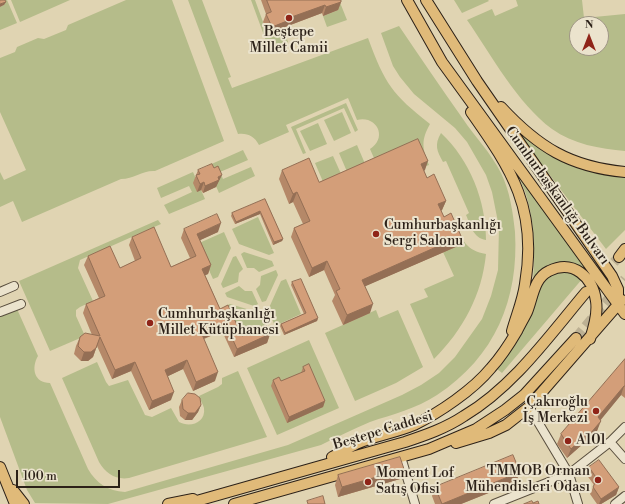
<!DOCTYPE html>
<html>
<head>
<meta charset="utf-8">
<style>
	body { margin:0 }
	#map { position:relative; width:625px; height:504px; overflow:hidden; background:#e0d4b2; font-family:"Libre Bodoni",serif }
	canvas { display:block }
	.north { position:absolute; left:569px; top:16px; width:40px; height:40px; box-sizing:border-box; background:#ebe3cd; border:1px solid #9f9585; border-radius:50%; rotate:0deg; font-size:11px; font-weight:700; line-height:16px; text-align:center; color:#2c2118 }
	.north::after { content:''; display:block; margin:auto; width:14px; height:18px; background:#8f2418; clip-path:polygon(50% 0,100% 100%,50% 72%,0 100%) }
	.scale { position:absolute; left:16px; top:470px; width:104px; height:18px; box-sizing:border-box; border:2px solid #2c2118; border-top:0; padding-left:5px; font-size:12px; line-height:14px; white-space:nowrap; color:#2c2118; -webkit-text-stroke:3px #ebe3cd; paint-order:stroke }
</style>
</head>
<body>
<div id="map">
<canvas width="625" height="504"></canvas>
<div class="north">N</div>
<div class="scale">100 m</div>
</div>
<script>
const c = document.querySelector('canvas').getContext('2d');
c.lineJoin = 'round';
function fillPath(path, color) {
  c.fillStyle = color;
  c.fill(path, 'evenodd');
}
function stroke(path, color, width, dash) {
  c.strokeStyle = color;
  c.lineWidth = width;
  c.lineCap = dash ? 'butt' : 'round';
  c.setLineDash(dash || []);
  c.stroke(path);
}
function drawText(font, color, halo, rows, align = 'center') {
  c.font = font + ' "Libre Bodoni",serif';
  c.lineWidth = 4;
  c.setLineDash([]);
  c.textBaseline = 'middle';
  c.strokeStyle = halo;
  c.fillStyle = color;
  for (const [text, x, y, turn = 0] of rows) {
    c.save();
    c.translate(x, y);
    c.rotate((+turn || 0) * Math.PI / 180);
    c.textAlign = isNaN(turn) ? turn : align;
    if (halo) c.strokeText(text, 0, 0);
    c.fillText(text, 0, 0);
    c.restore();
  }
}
fillPath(new Path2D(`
	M2,0H7L17,23L0,30V7L4,5Z
	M11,0H70L20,22Z
	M126,0H172L224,141L155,171C143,170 134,179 121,179L22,222L13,201L0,207V172L4,180L26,170L0,112V58L15,52L17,47L38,38L44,39L66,30L68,25Z
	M188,0H202L231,77L228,78L232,88L368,38C385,84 392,94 430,124C421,140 422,148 429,165L423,167L377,165L370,149C388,138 377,115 357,120L348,98L286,125L289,132L259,145C254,136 248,133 238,134Z
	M251,0H255L267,33L284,30L288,42L269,49Z
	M339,0L347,20L327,27L323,16L338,10Z
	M454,0H488L489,1L462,13Z
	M516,0H582L584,18L625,14V151C600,149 573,144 552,129C517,103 492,56 467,20L492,9L495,16L518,6ZM577,24H601V48H577Z
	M399,26C420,57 441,88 463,119C475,137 491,153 501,173C510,191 513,213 515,232C519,299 495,357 437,395C416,409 393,414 370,422C353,429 337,437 321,445L108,504L35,503L27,490L0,417V317L17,309L38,356C31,368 34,383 50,383L88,469C96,483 108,491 125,492L288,445L402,395L421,385L439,373L455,357L482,319L491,296L498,270L499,227L492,192L486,175L467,142L455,128L414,94L400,77L393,66L381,33Z
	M346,103L358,130L355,132L344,108L296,129L306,153L303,154L291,127Z
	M342,112L351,133L334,141L324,120Z
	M318,123L327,144L310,151L300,131Z
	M510,123C546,155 575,175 625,176V230L606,249Z
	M441,133C470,160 486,201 486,240C473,238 471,226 466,215L469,213L446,161L443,162C437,151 434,145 441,133Z
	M357,145L366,166L348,174L339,153Z
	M243,150L248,160L220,172L223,179L251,167L255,176L219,193L207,166Z
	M333,156L342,176L324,184L315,163Z
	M193,172L205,199L169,214L164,205L192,192L189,186L161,198L157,188Z
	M518,175L588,270L587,271L572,263L539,272L533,281C535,253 535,225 527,198C525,190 521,182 518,175Z
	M258,217L274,253L269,255L239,244L232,229Z
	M158,220L161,224L80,260L78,268L93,301L80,307L76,310V316L85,336L50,351L19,281Z
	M455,224C462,240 467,251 486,254C482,295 463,330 434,359L410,304L428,297L424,289L454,276L443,252Z
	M224,232L231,248L218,277L213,279L197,244Z
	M244,252L272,261L274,266L259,272L254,268H247L241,254Z
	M236,256L243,269L239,273L238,282L223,288L221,284L233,257Z
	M276,270L278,275L266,301L262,302L256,289L260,285L261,276Z
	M567,271L583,278L502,373L497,369L523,330L538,286L551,274Z
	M286,279L301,314L275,326L268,310L281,281Z
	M239,286L245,291H252L258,304L254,306L227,297L225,293Z
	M230,304L260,313L267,329L240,341L225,306Z
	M376,310L379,318L398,310L423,367L396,383L355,401L325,333Z
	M309,340L339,408L277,435L247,368Z
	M97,362L106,382L109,386L128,380L145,415L152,417L171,408L179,422C190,428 206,423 204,408C203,404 200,400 199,396L218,387L222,384V378L238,371L267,437L129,478C116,480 106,474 99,462L62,378Z`), '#b5bc8a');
stroke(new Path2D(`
	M593,284L619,257
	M576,338L625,279`), '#bcb093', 10, [10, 5]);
const minor = new Path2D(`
	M0,292L14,286
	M0,312L21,304
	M529,407L569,474L578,504
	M610,442L625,459
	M401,457L415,504
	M494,504L569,474L610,442L625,427
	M615,504L625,496`);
const major = new Path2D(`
	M407,0L442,62L625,314
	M426,0L477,81L612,276L618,289V305
	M501,107C538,147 570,167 625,172
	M471,112C512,170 538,210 525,284C523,300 516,316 512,331
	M619,257L625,249
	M456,443L489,433L506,425L529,407L622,300
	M332,457C340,453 348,448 356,444C374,436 395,433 414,425C439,413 473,390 491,368C501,357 510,343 517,331C520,325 524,318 527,312C533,297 534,278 549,271C573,259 593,277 596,301C598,314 594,327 590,339
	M0,467L15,504
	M13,490L24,504
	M168,504L193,499
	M186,504L405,442C426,435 446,428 464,416C513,387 549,336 586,292
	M234,504L429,449L476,429L505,410L524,395L576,338`);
stroke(minor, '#594e3e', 10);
stroke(major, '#2c2118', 12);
stroke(minor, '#ebe3cd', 8);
stroke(major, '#e0ba79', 10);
fillPath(new Path2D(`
	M261,0H341V2L338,10L323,16L322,13L285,27L284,30L269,35L263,22L266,14Z
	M198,170L219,182H218L216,187L203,193L201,190L197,192L193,183Z
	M282,170L319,182L425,170L424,171L427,178L446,201L442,210L441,211L458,246L365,286L370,313L343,325L332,301L335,295L324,270L309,277L291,237L294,228L303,224L293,202L289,204L279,179Z
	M265,199L283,239L282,241L273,245L260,214L235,224L231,216L232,213Z
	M184,229L218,232L200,240L211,265L208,274L205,275L220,309L242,336L270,334L267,343L234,357L222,331L204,339L215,381L193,391L183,369L168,376L171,400L149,410L131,371L112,379L97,346L93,357L88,361H81L74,354L76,346L80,337L92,335L83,313L86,304L99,298L84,265L88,256L120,268L135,261L129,245L132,237L171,267L190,258L181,238Z
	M292,282L318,318L317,321L284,335L280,326L281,324L304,314L291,285Z
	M625,359V398L621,395L600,420L597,431L586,444L584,443L567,458L557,444L561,434Z
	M303,367L325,401L323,407L287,423L271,386L273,380L281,381L301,373Z
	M182,400L201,405L198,412L192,420H185L180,416L179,407Z
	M589,467L619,487L616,495L601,504H597L590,494L594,485L586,474Z
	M404,469L400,479L338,497L335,485L338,475Z
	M516,482L461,504H435L432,496L435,487Z`), '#b58868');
fillPath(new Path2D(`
	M6,2L4,5L0,7V4Z
	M341,2L338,10L323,16L326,7Z
	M325,5L322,13L285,27L284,30L269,35L272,27L286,19Z
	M428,161L425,170L417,174L421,164Z
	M222,175L216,187L203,193L205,186L218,177Z
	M204,182L201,190L197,192L200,184Z
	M297,192L293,202L289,204L293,194Z
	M446,201L442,210L435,214L438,204Z
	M260,211V214L235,224L236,222Z
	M221,223L218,232L194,243L197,234Z
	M461,236L458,246L359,289L362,280Z
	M283,239L282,241L273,245L274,242Z
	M327,261L324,270L309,277L312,268Z
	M211,265L208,274L199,278L202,269Z
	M373,304L370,313L343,325L347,315Z
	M318,318L317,321L284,335L285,333Z
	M225,322L222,331L198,341L201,332Z
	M270,334L267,343L234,357L237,349Z
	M100,337L93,357L88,361H81L84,352Z
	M187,360L183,369L162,379L165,370Z
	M135,362L131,371L112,379L115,370Z
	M218,372L215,381L193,391L196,382Z
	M624,386L621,395L595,427L598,417Z
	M174,392L171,400L149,410L152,401Z
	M325,401L323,407L287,423L289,417Z
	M201,405L198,412L192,420H185L188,413Z
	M601,421L597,431L586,444L589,435Z
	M587,434L584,443L567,458L571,449Z
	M404,469L400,479L338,497L342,487Z
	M520,472L516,482L461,504H442Z
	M619,487L616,495L601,504H599L601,499Z`), '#946f55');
const building = new Path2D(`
	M0,0H5L6,2L0,4Z
	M267,0H341V2L326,7L325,5L286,19L287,21L272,27L266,14L271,12Z
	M418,139L428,161L421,164L427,178L434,174L446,201L438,204L444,217L451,213L461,236L362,280L373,304L347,315L336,291L340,289L327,261L312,268L294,228L310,221L297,192L293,194L282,170L309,158L319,182Z
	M212,164L214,168L218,166L222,175L218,177L219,180L205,186L204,182L200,184L196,175L200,174L198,170Z
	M265,199L283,239L274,242L260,211L236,222L232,213Z
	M217,214L221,223L197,234L211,265L202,269L220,309L228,305L242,336L266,325L270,334L237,349L225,322L201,332L218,372L196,382L187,360L165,370L174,392L152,401L135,362L115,370L100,337L96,348L91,352H84L78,346L80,337L85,333L100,336L86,304L105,296L88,256L110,246L120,268L141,258L132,237L154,227L171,267L196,256L184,229Z
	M301,279L318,318L285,333L281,324L306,313L292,282Z
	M625,359V386H624L598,417L601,421L589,435L587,434L571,449L561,434Z
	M309,364L325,401L289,417L273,380L279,377L281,381L305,371L303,367Z
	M188,393L195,394L200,398L201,405L195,413H188L183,409L182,400Z
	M513,455L520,472L442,504L435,487Z
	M400,457L404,469L342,487L338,475Z
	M599,460L619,487L601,499L593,487L597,479L589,467Z
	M323,496L325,504H308L307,501Z
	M532,501L533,503L538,501L539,504H524Z`);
fillPath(building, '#d39e79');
stroke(building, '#946f55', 1);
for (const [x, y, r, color] of [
	[289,18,4,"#8f2418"],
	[376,234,4,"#8f2418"],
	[150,323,4,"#8f2418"],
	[596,411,4,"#8f2418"],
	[568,441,4,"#8f2418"],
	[598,480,4,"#8f2418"],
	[368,482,4,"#8f2418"]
]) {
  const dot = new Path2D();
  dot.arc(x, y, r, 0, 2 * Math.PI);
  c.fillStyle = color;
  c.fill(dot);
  stroke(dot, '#ebe3cd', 1.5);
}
drawText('14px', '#2c2118', '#ebe3cd', [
	["Beştepe",289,33,"center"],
	["Millet Camii",289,49,"center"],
	["Cumhurbaşkanlığı",384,226],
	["Sergi Salonu",384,242],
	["Cumhurbaşkanlığı",158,315],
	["Millet Kütüphanesi",158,331],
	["Çakıroğlu",588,403,"right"],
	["İş Merkezi",588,419,"right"],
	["A101",576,441],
	["TMMOB Orman",590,472,"right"],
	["Mühendisleri Odası",590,488,"right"],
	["Moment Lof",376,474],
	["Satış Ofisi",376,490]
], 'left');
drawText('14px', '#2c2118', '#ebe3cd', [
	["Cumhurbaşkanlığı Bulvarı",557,196,54],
	["Beştepe Caddesi",383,431,-17]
]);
</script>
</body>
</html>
